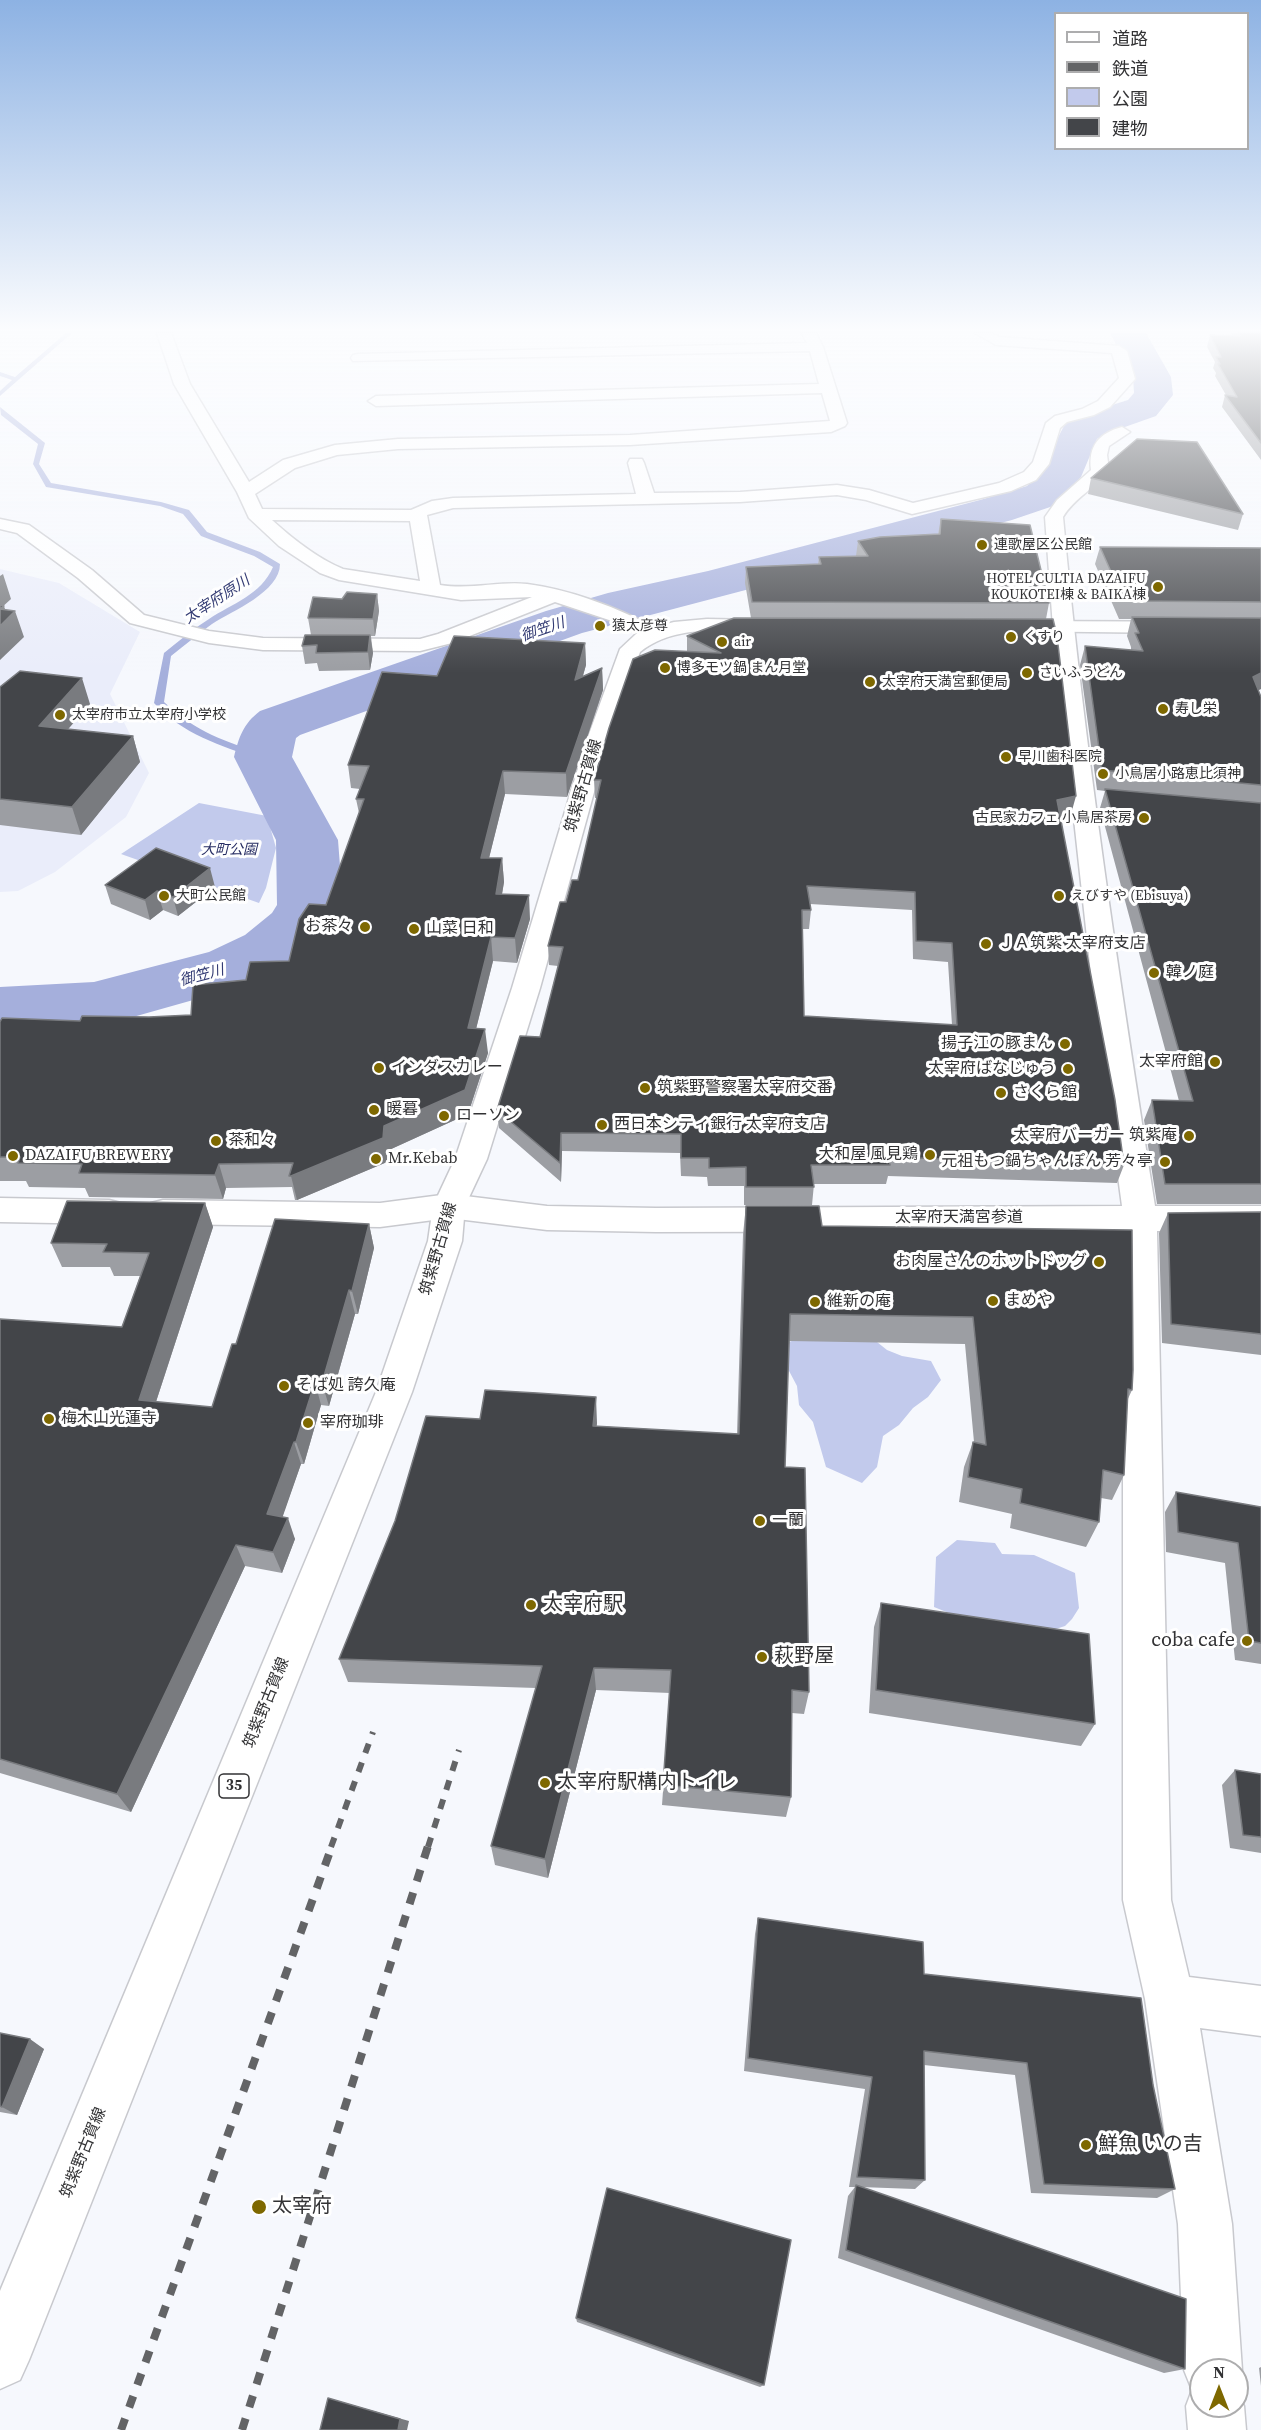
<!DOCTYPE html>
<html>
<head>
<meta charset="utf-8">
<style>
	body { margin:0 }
	#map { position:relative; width:1261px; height:2430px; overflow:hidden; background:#f6f8fd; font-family:"Source Serif 4","Noto Sans JP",serif }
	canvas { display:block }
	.legend { position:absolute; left:1054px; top:12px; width:195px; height:138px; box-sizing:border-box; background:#fff; border:2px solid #adadae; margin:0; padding:8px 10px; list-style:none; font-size:18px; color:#323234 }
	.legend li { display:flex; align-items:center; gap:12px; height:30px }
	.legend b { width:30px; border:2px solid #adadae }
	.north { position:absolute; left:1189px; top:2358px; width:60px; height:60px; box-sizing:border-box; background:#fff; border:2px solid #adadae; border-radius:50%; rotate:0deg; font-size:16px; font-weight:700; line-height:24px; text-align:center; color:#323234 }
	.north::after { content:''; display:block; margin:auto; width:21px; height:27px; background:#7e6800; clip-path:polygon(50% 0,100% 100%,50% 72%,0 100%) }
</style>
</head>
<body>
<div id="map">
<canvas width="1261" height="2430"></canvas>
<ul class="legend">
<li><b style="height:8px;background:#fff"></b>道路</li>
<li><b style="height:8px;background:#636466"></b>鉄道</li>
<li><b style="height:16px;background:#c2caec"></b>公園</li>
<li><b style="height:16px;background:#434549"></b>建物</li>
</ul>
<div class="north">N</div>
</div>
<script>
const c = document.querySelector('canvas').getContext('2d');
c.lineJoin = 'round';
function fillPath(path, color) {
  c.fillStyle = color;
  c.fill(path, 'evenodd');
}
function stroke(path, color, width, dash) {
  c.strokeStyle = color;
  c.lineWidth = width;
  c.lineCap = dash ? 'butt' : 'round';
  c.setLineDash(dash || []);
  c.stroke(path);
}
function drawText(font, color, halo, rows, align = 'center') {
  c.font = font + ' "Source Serif 4","Noto Sans JP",serif';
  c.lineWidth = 6;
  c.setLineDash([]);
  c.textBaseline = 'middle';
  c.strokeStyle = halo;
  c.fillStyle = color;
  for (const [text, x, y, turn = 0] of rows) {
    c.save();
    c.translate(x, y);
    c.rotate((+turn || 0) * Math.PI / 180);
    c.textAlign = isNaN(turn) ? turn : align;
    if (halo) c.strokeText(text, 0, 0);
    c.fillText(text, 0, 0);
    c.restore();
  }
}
fillPath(new Path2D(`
	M0,569L59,583L140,632L110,694L149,773L126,817L55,872L18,891L0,892Z`), '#eaedfa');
fillPath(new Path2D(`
	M199,803L267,816L276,848L266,888L259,903L121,854Z
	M837,1310L887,1350L902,1356L931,1361L941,1380L928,1397L913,1408L899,1425L883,1436L877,1467L862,1483L826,1467L813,1422L799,1405L797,1386L788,1369L789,1342L805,1336Z
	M957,1540L995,1543L1002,1554L1034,1555L1075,1573L1079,1608L1072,1619L1065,1626L1019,1641L934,1607L936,1557Z`), '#c2caec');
fillPath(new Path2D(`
	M66,333H72L0,396V391L12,380L0,376V372L15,377Z
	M0,407L45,443L39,464L51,483L161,502L189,510L207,532L260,552L280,564C280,592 232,611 212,624C198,634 185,645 171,656L164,702C197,733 225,741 266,755V759H260C221,746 182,734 154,703L164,653C179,641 193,629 209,619C233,603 261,595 273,567L254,556L201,536L183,514L160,506L46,487L33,464L38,444L1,415Z`), '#a5afdc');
fillPath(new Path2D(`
	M1110,333H1146L1171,377L1173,395L1156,416L1105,434L1097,439L1081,477L1059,504L1012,520L582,633L300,735L296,738L292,757L338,840L343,905L320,941L293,965L257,982L94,1028L0,1033V987L94,982L209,952L245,935L272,913L277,905L276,840L234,757C239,737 243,724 260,711L546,611L608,593L708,571L980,500L1027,486L1040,472L1065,424L1077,416L1128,400L1134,393L1133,377Z`), '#a5afdc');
const street = new Path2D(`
	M157,333H171L190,384L249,482L283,460L335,445L398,439L630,435L830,421L822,393L376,406L368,401L376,396L819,384L810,351L353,361L351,358L353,355L358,354L807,343L802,333H816L823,347L847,423L845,426L831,432L630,445L398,449L337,455L295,468L255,494L262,509L411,510L432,501L453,498L636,494L628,463L630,459H642L644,463L654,493L740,492L837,485L869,490L913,503L999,483L1024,472L1033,462L1046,423L1055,416L1082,409L1098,401L1119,378L1112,353L996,345L975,333H992L999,337L1119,346L1127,351L1135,379L1110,407L1094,415L1067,422L1060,428L1049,464L1036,480L1011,491L912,514L866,500L837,495L740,502L453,508L427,515L440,585C471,590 499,581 527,584C572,590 618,608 658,629L661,633L658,637L651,639L644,637L615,622L555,602L452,643L420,651L263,650L209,643L130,623L78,578L17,533L0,529V519L29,525L92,570L144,615L209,631L263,638L420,639L438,634L532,597L461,600L339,580L320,573L279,546L249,518L237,492L174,384ZM272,520L410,521L420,581L343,569C317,558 293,539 272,520Z
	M1122,427L1130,432L1109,446L1107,455L1109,470C1096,488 1074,498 1063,517C1084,748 1119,977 1155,1206H1261V1230L1157,1231L1171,1900L1189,1977L1261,1986V2036L1200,2028L1232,2224L1242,2370L1237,2382V2370H1201V2406H1237V2389L1244,2406L1246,2430H1188L1186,2406L1192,2390L1184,2370L1178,2224L1145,1999L1123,1900V1231L656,1232L547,1230L449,1218L380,1227L163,1224L151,1221L147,1212L151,1203L163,1200L380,1203L449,1194L547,1206L656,1208L1122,1206L1092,983L1053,628L1045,517L1057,500L1091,470C1088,446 1099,433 1122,427Z
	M0,1198L109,1200L121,1203L125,1212L121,1221L109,1224L0,1222Z`);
const primary = new Path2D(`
	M707,619L758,620L765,622L768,626L765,630L758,632C717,631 674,625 640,652L607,745L540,988L487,1159L465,1206L462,1241L412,1392L29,2360L20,2380L0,2389V2291L376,1392L428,1241L433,1206L455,1159L512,988L585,745L620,649L636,634L651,628L674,622Z
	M1011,621L1261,622V634L1004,631L1001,627L1004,623Z`);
stroke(street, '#c8c9ce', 3);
stroke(primary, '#c8c9ce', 3);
fillPath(street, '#fff');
fillPath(primary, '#fff');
stroke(new Path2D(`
	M331,1847L373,1732
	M428,1847L459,1750`), '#636466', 6, [10, 10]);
stroke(new Path2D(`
	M121,2430L332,1846
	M242,2430L428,1846`), '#636466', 8, [12, 12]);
fillPath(new Path2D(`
	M1231,333H1261V460L1222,407L1225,395H1226L1215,376L1216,373L1213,368L1215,362L1207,347L1210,335L1232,336Z
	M1091,478L1243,514L1238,530L1088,494Z
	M941,519L1049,603L1046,619L1071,814L1060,817L1124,1165L1117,1183L888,1176L886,1184H814L812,1205H744V1186H708L707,1177L681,1176L680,1153L562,1151L561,1182L499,1128L497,1110L540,1037L558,966L549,965L548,946L566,902L578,880L597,798H595L594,780L687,651V636L751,618L745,583L746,567L818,564L819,557L856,556L858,541L938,534ZM810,904L912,910L913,959L948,962L952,1025L804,1016L803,929H809L811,910Z
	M1100,547L1261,548V689L1258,690L1261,697V1204H1157L1144,1120L1152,1100L1179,1101L1100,808L1105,791L1097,790L1080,665L1085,646L1131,650V647L1127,636L1131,619H1119L1095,564Z
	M377,594L379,611L375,636H371L373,653L370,670L319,671L317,663L305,664L302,646L311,635L308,618L342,599Z
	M585,643L586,665L583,676L602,668L603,690L567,797L505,794L489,858H502L504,882L502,894L530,919L517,963L493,961L476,1029L488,1053L468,1114L389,1150L387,1162L297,1200H295L292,1187L226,1188L223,1199L89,1197L85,1188L29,1187L26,1181H0V1022L80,1021L191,1015L246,980L289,961L326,905L359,813L356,799L360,789L351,788L348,765L437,676Z
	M0,687L90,704L68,729L133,736L140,762L81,835L0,825Z
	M105,885L215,887L178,916L163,910L150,920L111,904Z
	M205,1203L213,1227L156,1402L212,1407L236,1344L369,1224L374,1248L358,1314H355L329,1406L321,1405L304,1464H301L282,1517L295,1539L282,1573L245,1566L131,1812L0,1773V1319L122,1327L140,1276H114L110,1267H62L51,1243Z
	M746,1206L822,1226L1132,1390L1127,1401L1124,1475L1112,1500L1101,1498L1099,1522L1086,1547L1010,1528L1012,1514L959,1502L964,1467L973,1442H974L965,1344L789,1341L785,1467L809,1692L804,1714L792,1713L791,1797L786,1817L662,1805L670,1693L596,1690L548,1878L495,1865L491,1846L536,1688L348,1682L339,1659L480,1419L597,1423L596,1426L737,1434L743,1234Z
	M1261,1212V1355L1162,1343L1159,1233L1168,1213Z
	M1176,1492L1261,1507V1664L1235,1660L1225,1563L1166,1552L1165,1512Z
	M881,1603L1095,1724L1081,1746L869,1713L874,1627Z
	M1235,1770L1261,1774V1853L1230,1848L1222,1785Z
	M758,1918L924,1974L1153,2085L1175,2189L1157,2198L1031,2193L1015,2075L924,2065L925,2180L915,2189L860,2187L1185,2369L1164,2373L838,2258L848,2196L855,2187H849L865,2089L744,2071L755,1934Z
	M0,2033L44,2049L17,2115L0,2112Z
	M576,2318L764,2385L760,2387L577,2322Z
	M1261,2367V2386L1259,2368Z`), '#9c9ea3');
fillPath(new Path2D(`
	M3,574L11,599L0,609V576Z
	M377,594L379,611L375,636L373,619Z
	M4,606L8,618L15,611L24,637L0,660V609Z
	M370,635L373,653L370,670L368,652Z
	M585,643L586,665L575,702V680Z
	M602,668L603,690L567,797L566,773Z
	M1261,673V689L1246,696L1253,677Z
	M82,678L90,704L48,752L39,726Z
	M133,736L140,762L81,835L72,807Z
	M503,771L505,794L483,882L481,858Z
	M1076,796L1071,814L1052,818L1057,800Z
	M502,858L504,882L498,918L496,894Z
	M210,868L215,887L178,916L173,897Z
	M157,891L163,910L150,920L145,900Z
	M529,895L530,919L517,963L515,938Z
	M491,937L493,961L470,1053L468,1028Z
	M485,1029L488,1053L468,1114L389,1150L387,1162L297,1200L291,1176L384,1126Z
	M561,1133L562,1151L561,1182L560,1163Z
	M219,1164L226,1188L223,1199L215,1175Z
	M205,1203L213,1227L149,1423L139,1400Z
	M369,1224L374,1248L358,1314L352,1291Z
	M349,1290L355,1314L329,1406L322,1383Z
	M315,1382L321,1405L304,1464L296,1442Z
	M596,1397L597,1423L594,1452L593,1426Z
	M294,1442L301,1464L276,1536L267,1514Z
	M288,1518L295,1539L282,1573L273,1552Z
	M236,1545L245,1566L131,1812L117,1794Z
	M594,1668L596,1690L548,1878L545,1859Z
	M30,2039L44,2049L17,2115L2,2107Z
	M328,2398L409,2421L407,2430H398Z`), '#797b7f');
const building = new Path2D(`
	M1239,333H1261V443L1225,395L1237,397L1218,364H1220L1216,357H1221L1210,335L1240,336Z
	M1137,439L1197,442L1243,514L1091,478Z
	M941,519L1030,525L1049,603L752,602L746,567L821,564L819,557L868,556L858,541L880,537L940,534Z
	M1100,547L1261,548V602L1124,601Z
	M347,592L377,594L373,619L308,618L313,597L342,599Z
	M0,605L4,606L0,609L15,611L0,626Z
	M1132,617L1261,618V673L1253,677L1261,697V785L1102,770L1085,646L1143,651L1135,633H1139Z
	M734,618L1053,619L1057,636L1076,796L1057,800L1115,1100L1124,1165L888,1157L890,1165H811L814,1187H746V1167L709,1168V1158H681V1134L561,1133L560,1163L497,1110L520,1036L540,1037L563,947L548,946L560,902H566L572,880H578L601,780H594L609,728L633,659L655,650L721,653L687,636ZM807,886L915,892L916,941L952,943L957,1025L804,1016L802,910H811Z
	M305,635H370L368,652L316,653L317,645L302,646Z
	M454,636L585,643L575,680L602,668L566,773L503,771L481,858H502L496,894L529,895L515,938L491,937L468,1028L485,1029L465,1090L384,1126L383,1138L291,1176H289L293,1163L219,1164L215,1175L79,1173L82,1164L18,1163L20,1157H0V1022L2,1018L80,1021L82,1016L149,1017L191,1015L193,985L246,980L250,962L289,961L299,919L309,904L326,905L364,799H356L369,766L348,765L382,672L437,676Z
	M20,671L82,678L39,726L133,736L72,807L0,799V687Z
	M1105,789L1261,803V1184H1165L1152,1100L1193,1101Z
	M156,848L210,868L173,897L157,891L145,900L105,885Z
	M67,1201L205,1203L139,1400L212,1407L232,1344H236L275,1219L369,1224L352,1291L349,1290L322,1383L315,1382L296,1442H294L267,1514L288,1518L273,1552L236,1545L117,1794L0,1759V1319L122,1327L149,1253L103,1252L107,1244L51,1243Z
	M746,1206H819L822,1226L1132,1230L1133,1370L1132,1390L1128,1389L1124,1475L1103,1470L1099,1522L1020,1503L1022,1489L968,1477L973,1442L986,1445L973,1317L790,1314L785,1467L805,1468L809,1692L792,1690L791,1797L663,1785L671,1670L594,1668L545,1859L491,1846L542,1666L339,1659L395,1521L426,1416L480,1419L485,1390L537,1393L596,1397L593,1426L739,1434Z
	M1261,1212V1334L1171,1324L1168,1213Z
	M1176,1492L1261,1507V1643L1249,1641L1238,1543L1178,1532Z
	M881,1603L1089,1634L1095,1724L876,1690Z
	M1235,1770L1261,1774V1837L1243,1835Z
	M758,1918L923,1942L924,1974L1141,1998L1153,2085L1175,2189L1044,2184L1027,2063L924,2051L925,2180L857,2177L872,2077L748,2058Z
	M0,2033L30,2039L2,2107L0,2106Z
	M856,2185L1186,2299L1185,2369L846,2250Z
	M607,2188L791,2240L764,2385L576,2318Z
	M328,2398L400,2419L398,2430H320Z`);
fillPath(building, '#434549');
stroke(building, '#797b7f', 1.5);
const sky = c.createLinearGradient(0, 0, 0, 673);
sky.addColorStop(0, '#8db2e3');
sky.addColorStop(0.49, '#fbfcfe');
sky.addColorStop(1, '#fbfcfe00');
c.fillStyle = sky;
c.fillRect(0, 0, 1261, 673);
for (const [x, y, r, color] of [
	[982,545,6,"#7e6800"],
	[1158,587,6,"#7e6800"],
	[600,626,6,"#7e6800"],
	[1011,637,6,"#7e6800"],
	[722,642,6,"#7e6800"],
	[665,668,6,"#7e6800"],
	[1027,673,6,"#7e6800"],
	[870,682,6,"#7e6800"],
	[1163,709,6,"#7e6800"],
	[60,715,6,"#7e6800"],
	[1006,757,6,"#7e6800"],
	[1103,774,6,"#7e6800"],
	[1144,818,6,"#7e6800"],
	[164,896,6,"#7e6800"],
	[1059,896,6,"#7e6800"],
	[365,927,6,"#7e6800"],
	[414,929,6,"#7e6800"],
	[986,944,6,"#7e6800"],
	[1154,973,6,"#7e6800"],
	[1065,1044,6,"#7e6800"],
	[1215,1062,6,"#7e6800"],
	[379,1068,6,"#7e6800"],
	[1068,1069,6,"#7e6800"],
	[645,1088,6,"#7e6800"],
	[1001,1093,6,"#7e6800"],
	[374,1110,6,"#7e6800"],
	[444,1116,6,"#7e6800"],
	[602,1125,6,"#7e6800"],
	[1189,1136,6,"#7e6800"],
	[216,1141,6,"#7e6800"],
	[930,1155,6,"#7e6800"],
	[13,1156,6,"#7e6800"],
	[376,1159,6,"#7e6800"],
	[1165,1162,6,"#7e6800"],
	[1099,1262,6,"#7e6800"],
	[993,1301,6,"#7e6800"],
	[815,1302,6,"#7e6800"],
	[284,1386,6,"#7e6800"],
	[49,1419,6,"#7e6800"],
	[308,1423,6,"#7e6800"],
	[760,1521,6,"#7e6800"],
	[531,1605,6,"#7e6800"],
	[1247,1641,6,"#7e6800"],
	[762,1657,6,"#7e6800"],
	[545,1783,6,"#7e6800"],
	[1086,2145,6,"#7e6800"],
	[259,2207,8,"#7e6800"]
]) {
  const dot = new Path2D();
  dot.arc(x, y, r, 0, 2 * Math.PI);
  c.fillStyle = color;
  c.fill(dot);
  stroke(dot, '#fff', 2);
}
drawText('14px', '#323234', '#fff', [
	["連歌屋区公民館",994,545],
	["HOTEL CULTIA DAZAIFU",1146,579,"right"],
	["KOUKOTEI棟 & BAIKA棟",1146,595,"right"],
	["猿太彦尊",612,626],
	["くすり",1023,637],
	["air",734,642],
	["博多モツ鍋 まん月堂",677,668],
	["さいふうどん",1039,673],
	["太宰府天満宮郵便局",882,682],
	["寿し栄",1175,709],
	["太宰府市立太宰府小学校",72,715],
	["早川歯科医院",1018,757],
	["小鳥居小路恵比須神",1115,774],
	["古民家カフェ 小鳥居茶房",1132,818,"right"],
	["大町公民館",176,896],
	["えびすや (Ebisuya)",1071,896]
], 'left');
drawText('italic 14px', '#262c62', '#fff', [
	["大町公園",229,850]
]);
drawText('italic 15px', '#333b73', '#fff', [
	["太宰府原川",217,600,-33],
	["御笠川",543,630,-19],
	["御笠川",202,976,-15]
]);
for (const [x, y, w] of [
	[234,1786,30]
]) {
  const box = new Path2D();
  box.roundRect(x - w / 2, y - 12, w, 24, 4.5);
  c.fillStyle = '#fff';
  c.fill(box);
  stroke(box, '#323234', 1.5);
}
drawText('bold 15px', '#323234', null, [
	["35",234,1786]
]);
drawText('16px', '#323234', '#fff', [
	["筑紫野古賀線",584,786,-74],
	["太宰府天満宮参道",959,1218],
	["筑紫野古賀線",439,1249,-74],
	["筑紫野古賀線",267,1703,-68],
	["筑紫野古賀線",84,2153,-68]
]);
drawText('16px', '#323234', '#fff', [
	["お茶々",353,927,"right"],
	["山菜 日和",426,929],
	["ＪＡ筑紫 太宰府支店",998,944],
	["韓ノ庭",1166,973],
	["揚子江の豚まん",1053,1044,"right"],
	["太宰府館",1203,1062,"right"],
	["インダスカレー",391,1068],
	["太宰府ばなじゅう",1056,1069,"right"],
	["筑紫野警察署太宰府交番",657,1088],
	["さくら館",1013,1093],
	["暖暮",386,1110],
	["ローソン",456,1116],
	["西日本シティ銀行 太宰府支店",614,1125],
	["太宰府バーガー 筑紫庵",1177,1136,"right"],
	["茶和々",228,1141],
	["大和屋 風見鶏",918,1155,"right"],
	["DAZAIFU BREWERY",25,1156],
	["Mr.Kebab",388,1159],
	["元祖もつ鍋ちゃんぽん 芳々亭",1153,1162,"right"],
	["お肉屋さんのホットドッグ",1087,1262,"right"],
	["まめや",1005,1301],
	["維新の庵",827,1302],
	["そば処 誇久庵",296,1386],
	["梅木山光蓮寺",61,1419],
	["宰府珈琲",320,1423],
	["一蘭",772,1521]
], 'left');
drawText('20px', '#323234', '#fff', [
	["太宰府駅",543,1605],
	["coba cafe",1235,1641,"right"],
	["萩野屋",774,1657],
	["太宰府駅構内トイレ",557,1783],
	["鮮魚 いの吉",1098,2145],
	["太宰府",272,2207]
], 'left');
</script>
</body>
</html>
